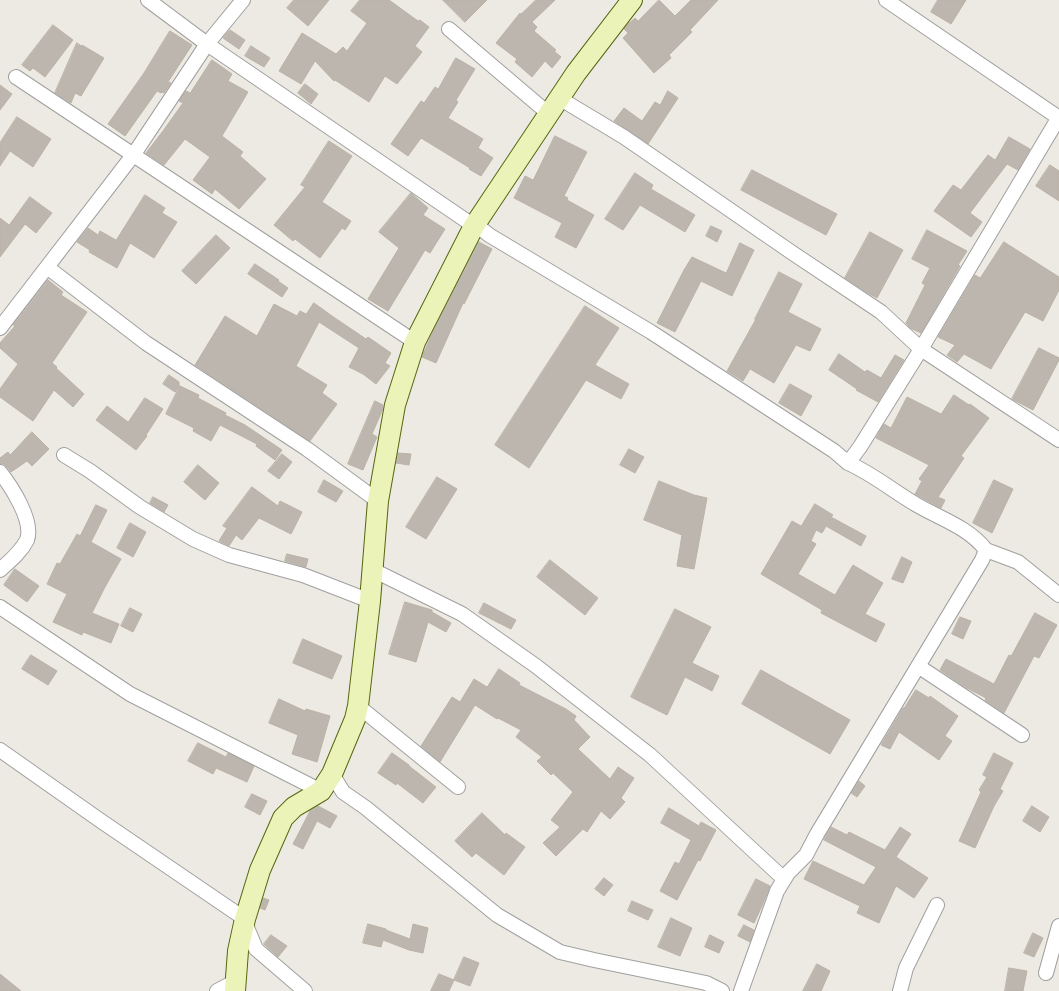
<!DOCTYPE html>
<html>
<head>
<meta charset="utf-8">
<style>
	body { margin:0 }
	canvas { display:block; background:#eceae2 }
</style>
</head>
<body>
<canvas width="1059" height="991"></canvas>
<script>
const c = document.querySelector('canvas').getContext('2d');
c.lineJoin = 'round';
function fillPath(path, color) {
  c.fillStyle = color;
  c.fill(path, 'evenodd');
}
function stroke(path, color, width, dash) {
  c.strokeStyle = color;
  c.lineWidth = width;
  c.lineCap = dash ? 'butt' : 'round';
  c.setLineDash(dash || []);
  c.stroke(path);
}
const building = new Path2D(`
	M294,0H329L308,26L287,8Z
	M360,0H389L418,21L420,20L429,27L415,46L422,52L397,84L385,76L369,102L335,80L334,81L315,61L301,84L279,71L302,33L336,54L343,47L347,51L367,23L351,11Z
	M443,0H487L465,22Z
	M536,0H555L532,22L537,27L534,31L556,50L554,51L561,57L552,68L545,61L532,77L515,62L517,59L496,43L520,13L521,14Z
	M659,0L675,16L691,0H718L690,30L692,32L669,55L671,58L654,73L623,38L628,33L624,29L627,25L635,18L638,21Z
	M938,0H966L951,24L931,12Z
	M53,25L73,40L45,77L33,68L30,71L22,65Z
	M230,30L245,40L239,49L223,38Z
	M170,31L192,45L168,82L171,83L164,93L162,92L161,93L157,91L125,136L108,124L144,73Z
	M77,43L81,46L82,45L104,58L81,96L75,93L71,103L55,93Z
	M251,46L270,58L264,67L245,56Z
	M456,58L475,69L456,100L458,102L448,118L483,139L478,148L493,158L481,176L469,169L470,168L421,138L408,156L391,144L421,101L424,103L435,87L438,89Z
	M212,60L232,74L228,81L248,92L222,136L243,152L240,156L266,179L239,209L215,189L212,194L193,180L210,157L185,139L164,165L146,153L163,131L183,103L179,101L186,91L190,93Z
	M305,84L318,94L311,104L298,93Z
	M0,85L12,94L0,110Z
	M668,91L678,98L648,144L614,121L624,108L642,121L655,102L660,105Z
	M17,117L51,139L33,167L10,151L0,166V143Z
	M555,136L587,152L564,196L568,198L567,200L594,215L576,248L555,237L562,223L514,198L525,176L533,180Z
	M1009,137L1030,149L1018,170L1007,164L970,213L982,222L971,237L934,211L953,185L961,190L988,155L995,160Z
	M329,141L352,156L322,202L351,221L345,230L342,228L320,258L295,239L293,241L274,225L305,187L301,185Z
	M1050,165L1059,171V201L1036,186Z
	M752,170L837,214L826,235L741,190Z
	M635,173L653,185L651,189L695,215L685,232L640,205L623,230L605,219Z
	M411,193L428,208L423,215L445,229L430,253L425,250L388,311L368,299L399,248L379,232Z
	M145,195L165,208L162,213L177,222L154,258L130,243L117,268L89,252L90,250L77,242L88,228L98,235L100,231L116,240Z
	M30,197L52,213L36,233L25,224L0,257V218L9,225Z
	M711,226L722,231L717,242L706,236Z
	M927,230L967,251L958,265L960,266L921,333L910,328L906,323L925,285L922,283L930,268L912,259Z
	M870,232L903,250L877,298L866,292L845,278Z
	M216,235L230,248L196,284L182,271Z
	M479,242L492,249L464,304L463,303L436,363L422,357L424,352L432,334Z
	M1004,242L1059,277V290L1043,321L1025,312L991,369L964,354L957,362L947,355L955,345L938,337L975,275L980,278Z
	M740,243L754,250L732,296L701,281L675,332L657,323L684,270L692,257L726,273Z
	M255,264L279,280L278,281L288,288L282,297L248,274Z
	M779,272L802,284L788,312L821,329L810,351L796,345L774,383L750,369L743,381L727,371L756,319H755Z
	M48,280L63,292L61,295L87,312L52,363L57,367L56,368L84,394L73,407L54,390L33,421L0,397V389L18,364L0,348V343L15,326L13,325Z
	M314,303L332,316L366,339L368,337L391,353L385,363L390,366L376,384L363,374L349,367L359,348L319,322L296,366L327,385L322,393L337,404L310,441L195,365L225,316L257,336L274,304L297,316L300,311L306,314Z
	M585,306L619,328L595,365L629,384L621,399L586,380L529,468L495,445Z
	M1039,348L1059,358V360L1033,410L1012,399Z
	M839,354L865,372L867,370L881,378L895,355L904,360L878,402L856,390L857,389L829,370Z
	M169,375L179,382V387L175,392L163,384Z
	M790,384L812,396L801,416L779,403Z
	M180,386L199,395L198,398L226,413L225,415L245,425L282,450L275,460L256,446L257,444L220,425L211,441L193,431L194,428L166,414Z
	M954,395L969,405L970,404L989,418L961,456L964,458L938,497L945,500L941,508L915,494L922,481L919,479L929,465L876,438L884,424L891,428L907,397L941,414Z
	M145,398L163,409L146,435L147,436L136,450L96,420L107,406L128,422Z
	M375,401L383,405L382,411L372,434L377,437L363,470L348,464Z
	M32,432L49,449L32,466L27,461L11,472L7,467L4,464H0V458L8,452L10,455Z
	M629,449L644,457L635,473L620,465Z
	M398,453L411,454L409,465L396,463Z
	M282,454L292,462L279,479L268,471Z
	M198,465L219,483L205,500L184,482Z
	M437,477L457,489L426,539L406,527Z
	M324,480L343,491L336,502L318,492Z
	M994,480L1013,489L992,533L973,523Z
	M659,481L694,495L707,498L694,569L677,566L682,535L644,520Z
	M252,487L278,506L280,501L302,512L291,534L259,518L242,540L236,535L229,546L219,541L227,528L223,526Z
	M153,497L168,505L164,512L150,503Z
	M815,504L833,515L831,517L866,536L861,546L826,526L822,533L816,530L811,541L816,544L798,574L835,595L853,565L883,583L865,614L885,624L876,642L821,613L822,610L761,574L792,521L801,526Z
	M96,505L107,510L91,542L121,559L105,587L92,613L119,624L111,643L83,632L82,635L53,622L67,594L47,584L57,563L60,564L77,534L80,536Z
	M130,523L146,532L133,557L117,548Z
	M287,554L308,559L306,567L285,561Z
	M902,557L912,562L903,583L892,579Z
	M550,560L598,598L585,615L537,577Z
	M15,569L39,586L27,602L4,585Z
	M405,602L432,610V612L451,623L446,632L428,622L416,662L389,654Z
	M484,603L516,620L511,629L479,613Z
	M130,608L142,614L133,632L121,626Z
	M675,609L711,627L692,663L719,676L712,691L685,677L667,715L631,697Z
	M1035,613L1057,625L1039,658L1034,656L1004,713L985,700L986,698L965,687L940,670L946,659L994,684L1009,655L1011,656Z
	M960,617L971,621L963,639L952,634Z
	M303,639L342,656L332,679L293,663Z
	M31,655L57,671L48,685L22,669Z
	M499,669L520,683L519,685L566,709L576,716L574,720L590,737L578,749L610,779L618,767L634,778L621,798L625,802L610,819L601,811L587,832L583,829L556,856L543,843L560,827L551,820L573,792L553,773L551,775L537,761L542,757L516,737L521,730L498,718L497,719L475,705L440,762L421,746L452,697L460,702L474,679L487,687Z
	M761,670L850,720L830,754L742,704Z
	M916,690L929,698L930,696L958,716L945,736L952,741L939,760L899,732L890,749L881,745L903,708H904Z
	M279,699L305,711L306,709L330,716L317,762L292,754L298,735L269,723Z
	M198,743L226,757L228,753L254,766L247,782L216,768L213,774L188,761Z
	M392,753L409,765V766L436,787L423,803L397,783L396,785L378,773Z
	M994,753L1013,763L1000,789L1003,791L994,806L975,848L959,841L981,792L979,790L987,777L983,775Z
	M859,781L865,786L857,797L851,793Z
	M252,794L267,801L260,815L245,807Z
	M318,806L337,816L330,828L317,821L303,849L293,844L310,811Z
	M1032,806L1049,817L1040,832L1023,821Z
	M669,808L699,826L701,822L716,830L700,861L698,860L677,900L660,891L675,862L679,864L691,840L661,823Z
	M482,813L505,835L506,833L525,847L504,875L476,853L472,857L455,841Z
	M831,827L847,835L849,832L885,850L900,827L911,834L896,857L928,878L914,898L896,886L879,923L857,913L860,906L804,879L813,861L864,885L876,867L824,840Z
	M604,878L613,885L604,896L595,889Z
	M756,879L770,886L762,906L754,923L738,915Z
	M263,898L269,900L265,910L260,908Z
	M632,901L653,910L648,920L628,911Z
	M671,918L692,928L680,956L658,947Z
	M368,924L386,929V930L410,939L413,924L428,928L423,953L409,950L383,940L381,947L363,943Z
	M744,925L754,930L750,942L738,936Z
	M1033,933L1043,938L1034,957L1024,953Z
	M271,935L287,946L278,957L264,944Z
	M710,935L724,942L719,953L705,947Z
	M464,957L479,963L470,986L454,980Z
	M817,964L830,971L821,991H803Z
	M1009,968L1027,971L1023,991H1005Z
	M0,974L21,991H0Z
	M439,974L454,980L449,991H431Z`);
fillPath(building, '#bcb6af');
stroke(building, '#bcb2a6', 1);
const street = new Path2D(`
	M148,0L207,44L474,226L479,227L489,235L651,332L834,451L848,463
	M886,0L1059,118
	M449,29L549,114
	M16,77L415,342
	M559,98L624,137L794,254L881,312L921,349L1059,440
	M47,267L146,343L307,449L378,501
	M0,328L134,154L207,44L243,0
	M64,455L90,471L140,507L193,539L229,555L303,575L370,601
	M0,472C11,486 34,521 27,540C21,552 10,561 0,570
	M986,550L1018,562L1059,595
	M373,570L462,614L536,666L650,755L784,879
	M0,607L130,694L321,791
	M918,666L1022,735
	M358,706L458,787
	M0,750L101,821L245,919L248,930L256,949L305,991
	M332,774L343,792L366,808L497,915L560,952L594,960L706,983L722,991
	M1046,973L1059,926
	M217,991L236,981
	M741,991L777,891L788,873L806,855L817,834L982,560L986,550C968,527 941,519 917,505C893,491 873,474 848,463L860,447L921,349L1059,117
	M900,991L906,968L937,905`);
const secondary = new Path2D(`
	M235,991L238,951L245,919L260,870L283,818L294,807L321,791L332,774L355,719L358,706L370,601L378,501L395,405L415,342L474,226L576,73L632,0`);
stroke(street, '#a0a0a0', 16);
stroke(secondary, '#56670e', 22);
stroke(street, '#fff', 14);
stroke(secondary, '#ebf3b9', 20);
</script>
</body>
</html>
